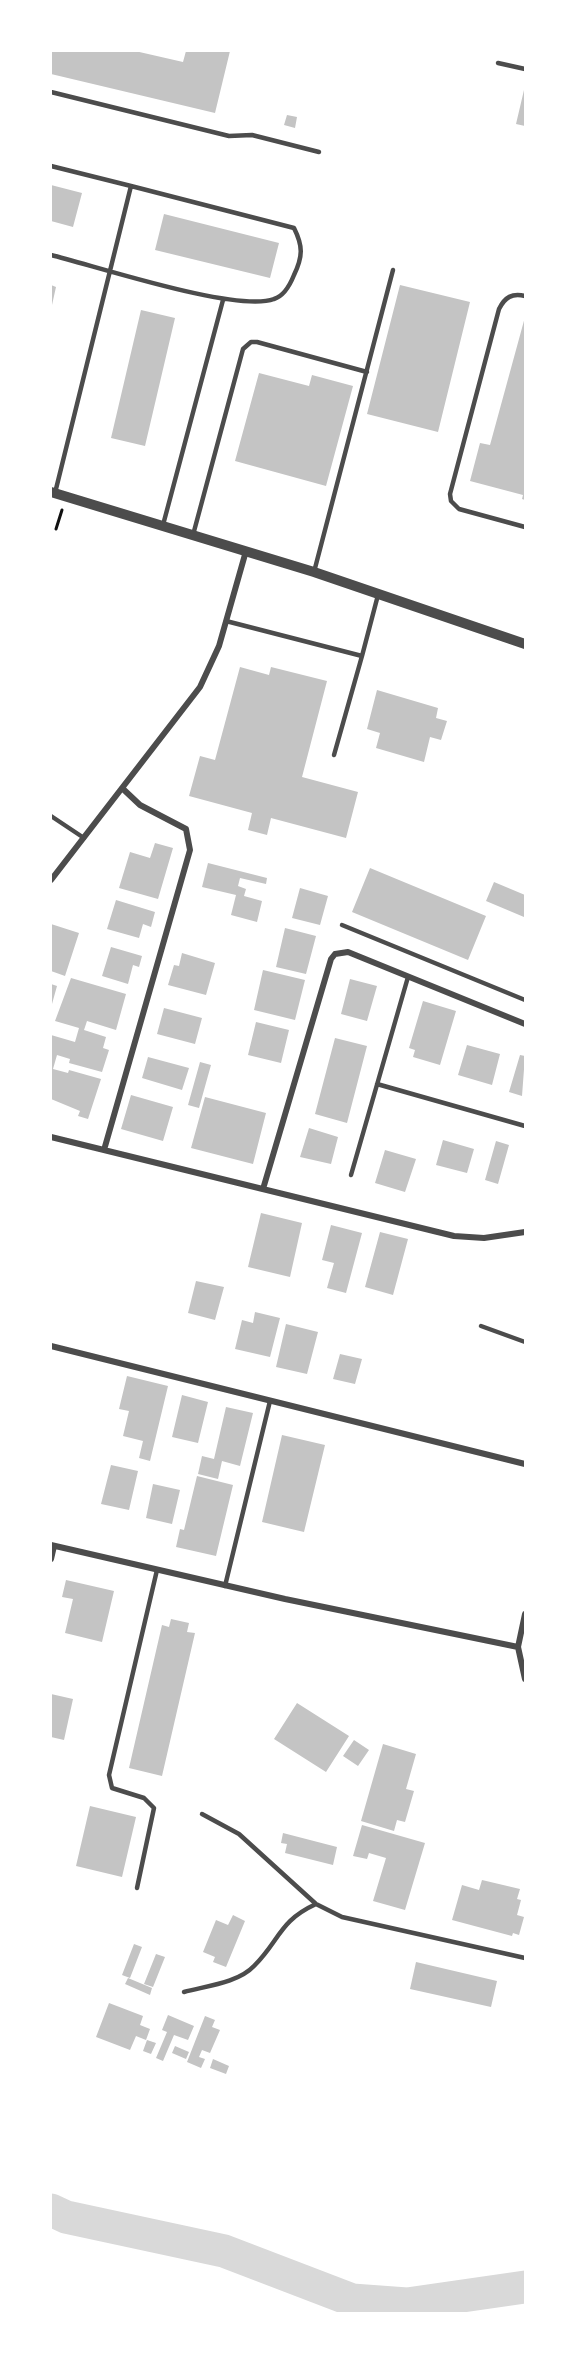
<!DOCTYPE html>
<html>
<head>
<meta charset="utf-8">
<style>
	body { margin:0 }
	#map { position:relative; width:576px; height:2364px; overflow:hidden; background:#fff; font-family:"Fira Sans Condensed",sans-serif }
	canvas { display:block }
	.frame { position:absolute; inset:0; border:52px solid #fff; pointer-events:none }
</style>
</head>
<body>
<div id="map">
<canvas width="576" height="2364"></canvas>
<div class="frame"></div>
</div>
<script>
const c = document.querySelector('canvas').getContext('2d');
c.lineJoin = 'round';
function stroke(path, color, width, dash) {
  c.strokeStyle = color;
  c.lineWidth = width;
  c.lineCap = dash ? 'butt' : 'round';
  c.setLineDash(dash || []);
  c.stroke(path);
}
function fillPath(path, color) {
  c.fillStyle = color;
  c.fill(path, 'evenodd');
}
stroke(new Path2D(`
	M51,2210L66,2217L224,2251L352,2300L407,2304L525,2287`), '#d9d9d9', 33);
fillPath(new Path2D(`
	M51,51H135L183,62L186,51H230L215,113L51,74Z
	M524,90L525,91V126L516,124Z
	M287,115L297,117L295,128L284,125Z
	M51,185L82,193L73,227L51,221Z
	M164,214L279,243L270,278L155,250Z
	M51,285L56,287L52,305H51Z
	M400,285L470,302L438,432L367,414Z
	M141,310L175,318L145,446L111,438Z
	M525,317V500L522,499L523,495L470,481L480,443L490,445Z
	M259,373L309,386L312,375L353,386L326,486L235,461Z
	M240,667L269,675L271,667L327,681L302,777L358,792L346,838L271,818L267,835L248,830L252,813L189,796L200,756L215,760Z
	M377,690L438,708L436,718L447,721L441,740L430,737L424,762L376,748L380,733L367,729Z
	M155,843L173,848L158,899L119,888L130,852L150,858Z
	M208,863L267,878L266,884L240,878L238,886L246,889L244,896L262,901L257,922L231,915L236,895L202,887Z
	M370,868L486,916L468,960L352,912Z
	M494,882L525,895L524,917L486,901Z
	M300,888L328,896L320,925L292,918Z
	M116,900L155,912L151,927L143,924L139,938L107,929Z
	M51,924L79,933L65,976L51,971Z
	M285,928L316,936L306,974L276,967Z
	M111,947L142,956L139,967L133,965L128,984L102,976Z
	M182,953L215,963L206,995L168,985L174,965L179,966Z
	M263,970L305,980L295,1020L254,1010Z
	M71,978L126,994L116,1030L87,1021L84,1030L106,1037L103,1048L109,1050L102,1072L69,1063L70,1059L57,1055L53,1069L68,1073L69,1070L101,1079L88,1119L78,1116L80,1111L51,1099V1035L75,1042L79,1028L55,1021Z
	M350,979L377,986L367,1021L341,1014Z
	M51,984L57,986L52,1004H51Z
	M423,1001L456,1011L440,1065L413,1057L415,1050L409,1048Z
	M164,1008L202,1018L195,1044L157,1034Z
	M256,1022L289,1030L281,1063L248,1055Z
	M335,1038L367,1046L347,1123L315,1114Z
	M467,1045L500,1054L492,1085L458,1075Z
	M520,1055L525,1056L522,1096L509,1092Z
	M148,1057L189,1068L182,1090L142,1078Z
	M200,1062L211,1065L199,1108L188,1105Z
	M131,1095L173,1107L163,1141L121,1129Z
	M205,1097L266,1113L253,1164L191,1148Z
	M309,1128L338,1137L331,1164L300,1157Z
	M443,1140L474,1149L467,1173L436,1165Z
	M496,1141L509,1145L498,1184L485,1180Z
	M385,1150L416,1159L405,1192L375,1183Z
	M261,1213L302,1223L290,1277L248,1267Z
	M331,1225L362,1233L346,1293L327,1288L334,1263L322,1260Z
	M380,1232L408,1239L393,1295L365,1287Z
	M196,1281L224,1287L215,1320L188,1313Z
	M255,1312L280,1318L270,1357L235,1349L242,1320L253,1323Z
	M286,1324L318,1332L307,1374L276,1367Z
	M340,1354L362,1359L355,1384L333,1379Z
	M127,1376L168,1386L150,1461L139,1458L143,1441L123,1436L129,1411L119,1409Z
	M182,1395L208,1402L198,1443L172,1437Z
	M226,1407L253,1413L240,1466L222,1461L218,1479L198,1474L202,1456L214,1459Z
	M282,1435L325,1445L304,1532L262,1522Z
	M111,1465L138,1471L129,1510L101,1504Z
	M197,1476L233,1485L216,1556L176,1547L180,1529L184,1530Z
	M153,1484L180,1490L172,1524L146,1518Z
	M66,1580L114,1591L102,1642L65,1633L73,1599L62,1597Z
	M171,1619L189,1623L187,1632L195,1633L162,1776L129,1768L162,1625L169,1627Z
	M51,1694L73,1699L64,1740L51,1737Z
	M297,1703L349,1736L326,1772L274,1739Z
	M354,1740L369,1750L358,1766L343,1756Z
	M383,1744L416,1754L406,1789L414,1791L405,1822L397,1820L394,1831L361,1821Z
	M90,1806L136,1817L122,1877L76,1866Z
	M362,1825L425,1843L405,1910L373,1901L386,1858L369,1853L367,1859L353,1856Z
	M283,1833L337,1847L333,1865L285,1853L287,1844L281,1843Z
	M482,1880L520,1889L517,1899L521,1900L517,1915L524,1917L519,1935L513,1933L512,1936L452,1920L462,1885L479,1890Z
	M233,1915L245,1921L226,1967L213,1962L215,1957L203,1952L216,1920L228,1925Z
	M134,1944L142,1947L130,1978L122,1975Z
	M156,1954L165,1957L153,1987L144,1984Z
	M416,1962L497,1981L491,2007L410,1989Z
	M128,1978L152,1988L150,1995L125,1984Z
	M109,2003L143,2016L140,2025L150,2029L146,2040L136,2036L130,2050L96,2037Z
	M168,2015L194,2026L188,2040L174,2035L163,2061L156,2058L167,2032L162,2030Z
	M205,2016L215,2020L212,2027L220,2030L210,2053L202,2050L199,2057L205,2059L201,2068L187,2062Z
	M147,2040L156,2043L151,2054L143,2051Z
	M175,2046L189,2052L186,2059L172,2053Z
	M213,2059L229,2066L226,2074L210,2068Z`), '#c4c4c4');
stroke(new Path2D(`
	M56,529L62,510`), '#111', 3);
stroke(new Path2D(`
	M498,63L525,69
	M51,92L229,136L252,135L319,152
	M51,166L131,186
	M51,255C96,266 237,313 274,299C284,296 290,285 294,275C303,256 303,246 294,228L131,186L55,493
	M525,296C512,293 505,297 499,309L450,494L451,501L459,509L525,527
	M163,525L223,300
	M193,535L243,349L251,342H257L367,372
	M314,572L393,270
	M226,621L362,656L334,755
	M362,656L378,595
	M51,816L84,838
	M342,925L525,1000
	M377,1084L525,1126
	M351,1175L408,977
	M481,1326L525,1342
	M225,1586L270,1401
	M202,1814L239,1834L316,1904L342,1917L525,1958
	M137,1888L154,1808L144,1798L112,1788L109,1775L157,1570
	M184,1992C206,1986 238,1983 254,1966C280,1940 279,1921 316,1904`), '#4c4c4c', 4.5);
stroke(new Path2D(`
	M51,880L200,687L219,646L246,551
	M51,1137L454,1236L484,1238L525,1232
	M104,1150L190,850L186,829L140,805L122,788
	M263,1189L331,959L335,954L348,952L525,1024
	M51,1346L525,1464
	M51,1545L285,1599L518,1647
	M51,1559L54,1546
	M525,1614L518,1647L525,1679`), '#4c4c4c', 6);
stroke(new Path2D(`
	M51,492L314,572L525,644`), '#4c4c4c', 10);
</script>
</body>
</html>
